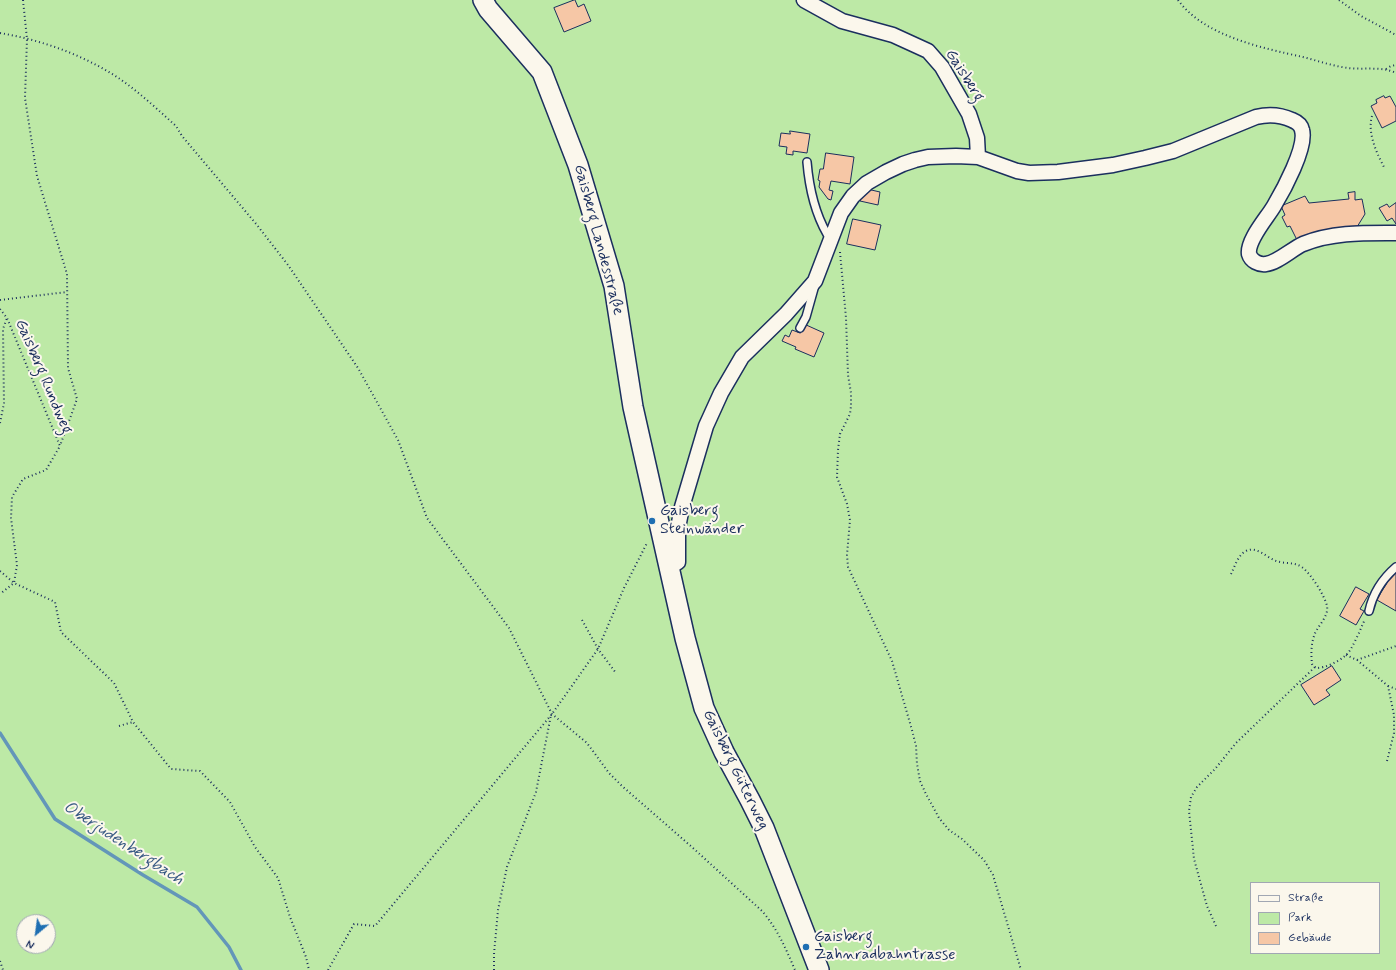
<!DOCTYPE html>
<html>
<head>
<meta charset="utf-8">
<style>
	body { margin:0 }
	#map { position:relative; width:1396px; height:970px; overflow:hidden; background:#faedde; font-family:Mynerve,sans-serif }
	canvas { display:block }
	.legend { position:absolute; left:1250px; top:882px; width:130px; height:72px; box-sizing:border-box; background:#fbf7ec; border:1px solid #a1a7b3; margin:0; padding:5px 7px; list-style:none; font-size:12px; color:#1b2f5e }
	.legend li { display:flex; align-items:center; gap:8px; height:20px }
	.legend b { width:20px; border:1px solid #a1a7b3 }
	.north { position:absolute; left:16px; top:914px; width:40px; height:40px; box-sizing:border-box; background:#fbf7ec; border:1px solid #a1a7b3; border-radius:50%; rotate:209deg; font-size:11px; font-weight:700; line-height:16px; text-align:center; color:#1b2f5e }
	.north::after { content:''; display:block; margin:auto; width:14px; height:18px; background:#1f6fb2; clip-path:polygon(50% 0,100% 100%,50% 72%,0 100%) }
</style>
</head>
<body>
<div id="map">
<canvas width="1396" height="970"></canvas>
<ul class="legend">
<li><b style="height:5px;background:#fbf7ec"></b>Straße</li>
<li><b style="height:11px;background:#bde9a6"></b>Park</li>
<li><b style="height:11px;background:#f6c7a6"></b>Gebäude</li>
</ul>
<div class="north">N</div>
</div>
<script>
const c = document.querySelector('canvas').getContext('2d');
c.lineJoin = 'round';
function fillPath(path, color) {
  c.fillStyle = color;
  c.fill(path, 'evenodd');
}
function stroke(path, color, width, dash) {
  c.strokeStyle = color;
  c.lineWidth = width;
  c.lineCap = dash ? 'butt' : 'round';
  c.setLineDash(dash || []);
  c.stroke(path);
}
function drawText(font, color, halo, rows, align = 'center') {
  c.font = font + ' Mynerve,sans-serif';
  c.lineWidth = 4;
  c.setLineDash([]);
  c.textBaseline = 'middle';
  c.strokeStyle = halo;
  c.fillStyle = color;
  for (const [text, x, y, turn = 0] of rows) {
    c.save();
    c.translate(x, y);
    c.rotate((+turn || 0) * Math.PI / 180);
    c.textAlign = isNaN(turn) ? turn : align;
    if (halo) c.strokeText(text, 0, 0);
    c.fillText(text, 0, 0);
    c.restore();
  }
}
fillPath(new Path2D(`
	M0,0H1396V970H0ZM1251,883H1379V953H1251ZM24,922H48V946H24Z`), '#bde9a6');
stroke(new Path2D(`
	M0,733L55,819L143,875L197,907L229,947L241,970`), '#6396b9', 3.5);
const building = new Path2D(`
	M575,0L578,7L584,4L591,21L564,32L554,8Z
	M1384,96L1385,98L1390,96L1396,107V121L1382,128L1371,106L1377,103L1376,100Z
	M790,131L810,134L807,153L793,151V155L786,154L787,147L779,146L781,133L790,134Z
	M826,153L854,157L850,184L831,181L829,190L833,191L831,200L828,199L819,187L820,181L818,180L820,169H823Z
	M867,189L880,192L878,205L860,201L862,192Z
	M1355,192V200L1362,199L1365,214L1357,227L1298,242L1290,226L1287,227L1282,217L1285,215L1281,206L1305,196L1309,203L1349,199L1348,193Z
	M1396,203V224L1392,218L1387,221L1379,208L1387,204L1389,207Z
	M853,219L881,225L875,250L847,244Z
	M804,324L824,333L814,357L795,349L796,347L782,341L785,335L789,337L792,330L800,333Z
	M1394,572L1396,573V611L1377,600Z
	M1356,587L1369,594L1360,609L1364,611L1356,625L1340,616Z
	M1332,666L1341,680L1326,690L1330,695L1314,705L1301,685Z`);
fillPath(building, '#f6c7a6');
stroke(building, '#1b2f5e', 1);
const lane = new Path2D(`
	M807,162C809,186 815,213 827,234L832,236
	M800,328L806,317L815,285
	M1369,611C1373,593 1382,579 1396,567`);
const street = new Path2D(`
	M804,0L842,21L893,35L928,51L942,67L969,114L977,138L978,157
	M670,567L678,562V528L682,507L706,426L721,393L742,357L786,314L815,281L841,213L853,196L867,183L886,172L903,164L915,160L928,157L956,156L978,157L1017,171L1029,173L1058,172L1113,165L1145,158L1173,151L1256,117C1268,114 1281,115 1292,120C1297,122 1301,125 1302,130C1307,147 1283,191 1274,206C1267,218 1247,240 1249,254C1251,261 1259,265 1266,264C1277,263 1292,249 1303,244C1333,232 1365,233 1396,233`);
const secondary = new Path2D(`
	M483,0L488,9L542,72L578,165L614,286L633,407L685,638L704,708L724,752L750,800L764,828L819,970`);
stroke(lane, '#1b2f5e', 10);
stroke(street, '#1b2f5e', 17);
stroke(secondary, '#1b2f5e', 22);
stroke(new Path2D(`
	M23,0L27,39L25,98L37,176L67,274L68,368L77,399L60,446
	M1178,0C1204,36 1262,48 1303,57C1318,61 1333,66 1348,68C1364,70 1382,66 1396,73
	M1339,0L1361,16L1396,35
	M0,33C41,40 81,54 117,77C138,91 157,109 176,126L182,136L257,225L288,265L358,368L398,440L427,518L509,628L552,714L587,743L609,773L622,786L693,848L762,911C777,928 786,949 795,970
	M1386,69L1391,66L1396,65
	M1372,116C1367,133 1377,154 1385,169
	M840,252L846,318L848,375L851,393V406L850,414L840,434L838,450L837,477L847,504L850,520L847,555L848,567L892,661L912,730L916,746L917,764L920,781L926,794L939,818L949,830L962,839L984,860L993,875L1021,970
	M0,300L67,292
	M0,309L7,318L60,446L46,470L23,479L12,497L11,518L17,565L14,583L0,594
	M0,423L4,403L3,329L7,318
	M0,571L14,583L55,602L61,632L114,683L133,722L171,769L200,771L230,802L255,847L278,878L290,917L306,957L309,970
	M1231,574C1235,566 1238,555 1246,551C1256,546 1265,556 1274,560C1282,564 1290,562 1298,565C1308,568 1325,596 1327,606C1329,617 1317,626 1314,636C1311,645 1311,655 1312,664L1316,668C1325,668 1338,662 1345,656C1352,651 1361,628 1365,619
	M582,620L598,649L616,673
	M1346,655L1357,660L1388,686L1394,715V733L1387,761
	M1357,660L1396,646
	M1388,686L1396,689
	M119,726L133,722
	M1216,926L1207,906L1194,859L1189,811L1191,797L1197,787L1215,769L1236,743L1315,667
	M0,961L3,970
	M328,970L354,924L375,926L552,714L598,649L624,588L647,543
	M494,970V954L498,910L507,867L536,792L551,715`), '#1b2f5e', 2, [1, 3]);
stroke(lane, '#fbf7ec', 7);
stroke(street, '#fbf7ec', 14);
stroke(secondary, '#fbf7ec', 19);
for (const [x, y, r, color] of [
	[652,521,4,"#1f6fb2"],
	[806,947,4,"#1f6fb2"]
]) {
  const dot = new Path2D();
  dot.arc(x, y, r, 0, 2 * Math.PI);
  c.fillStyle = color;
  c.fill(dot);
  stroke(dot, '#fbf7ec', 1.5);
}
drawText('16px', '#1b2f5e', '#fbf7ec', [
	["Gaisberg",964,76,58],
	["Gaisberg Landesstraße",598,240,75],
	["Gaisberg Rundweg",43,377,67],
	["Gaisberg Güterweg",735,770,64]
]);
drawText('16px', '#1b2f5e', '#fbf7ec', [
	["Gaisberg",660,512],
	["Steinwänder",660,530],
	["Gaisberg",814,938],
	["Zahnradbahntrasse",814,956]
], 'left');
drawText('italic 17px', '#395a84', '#fbf7ec', [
	["Oberjudenbergbach",123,844,33]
]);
</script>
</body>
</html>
